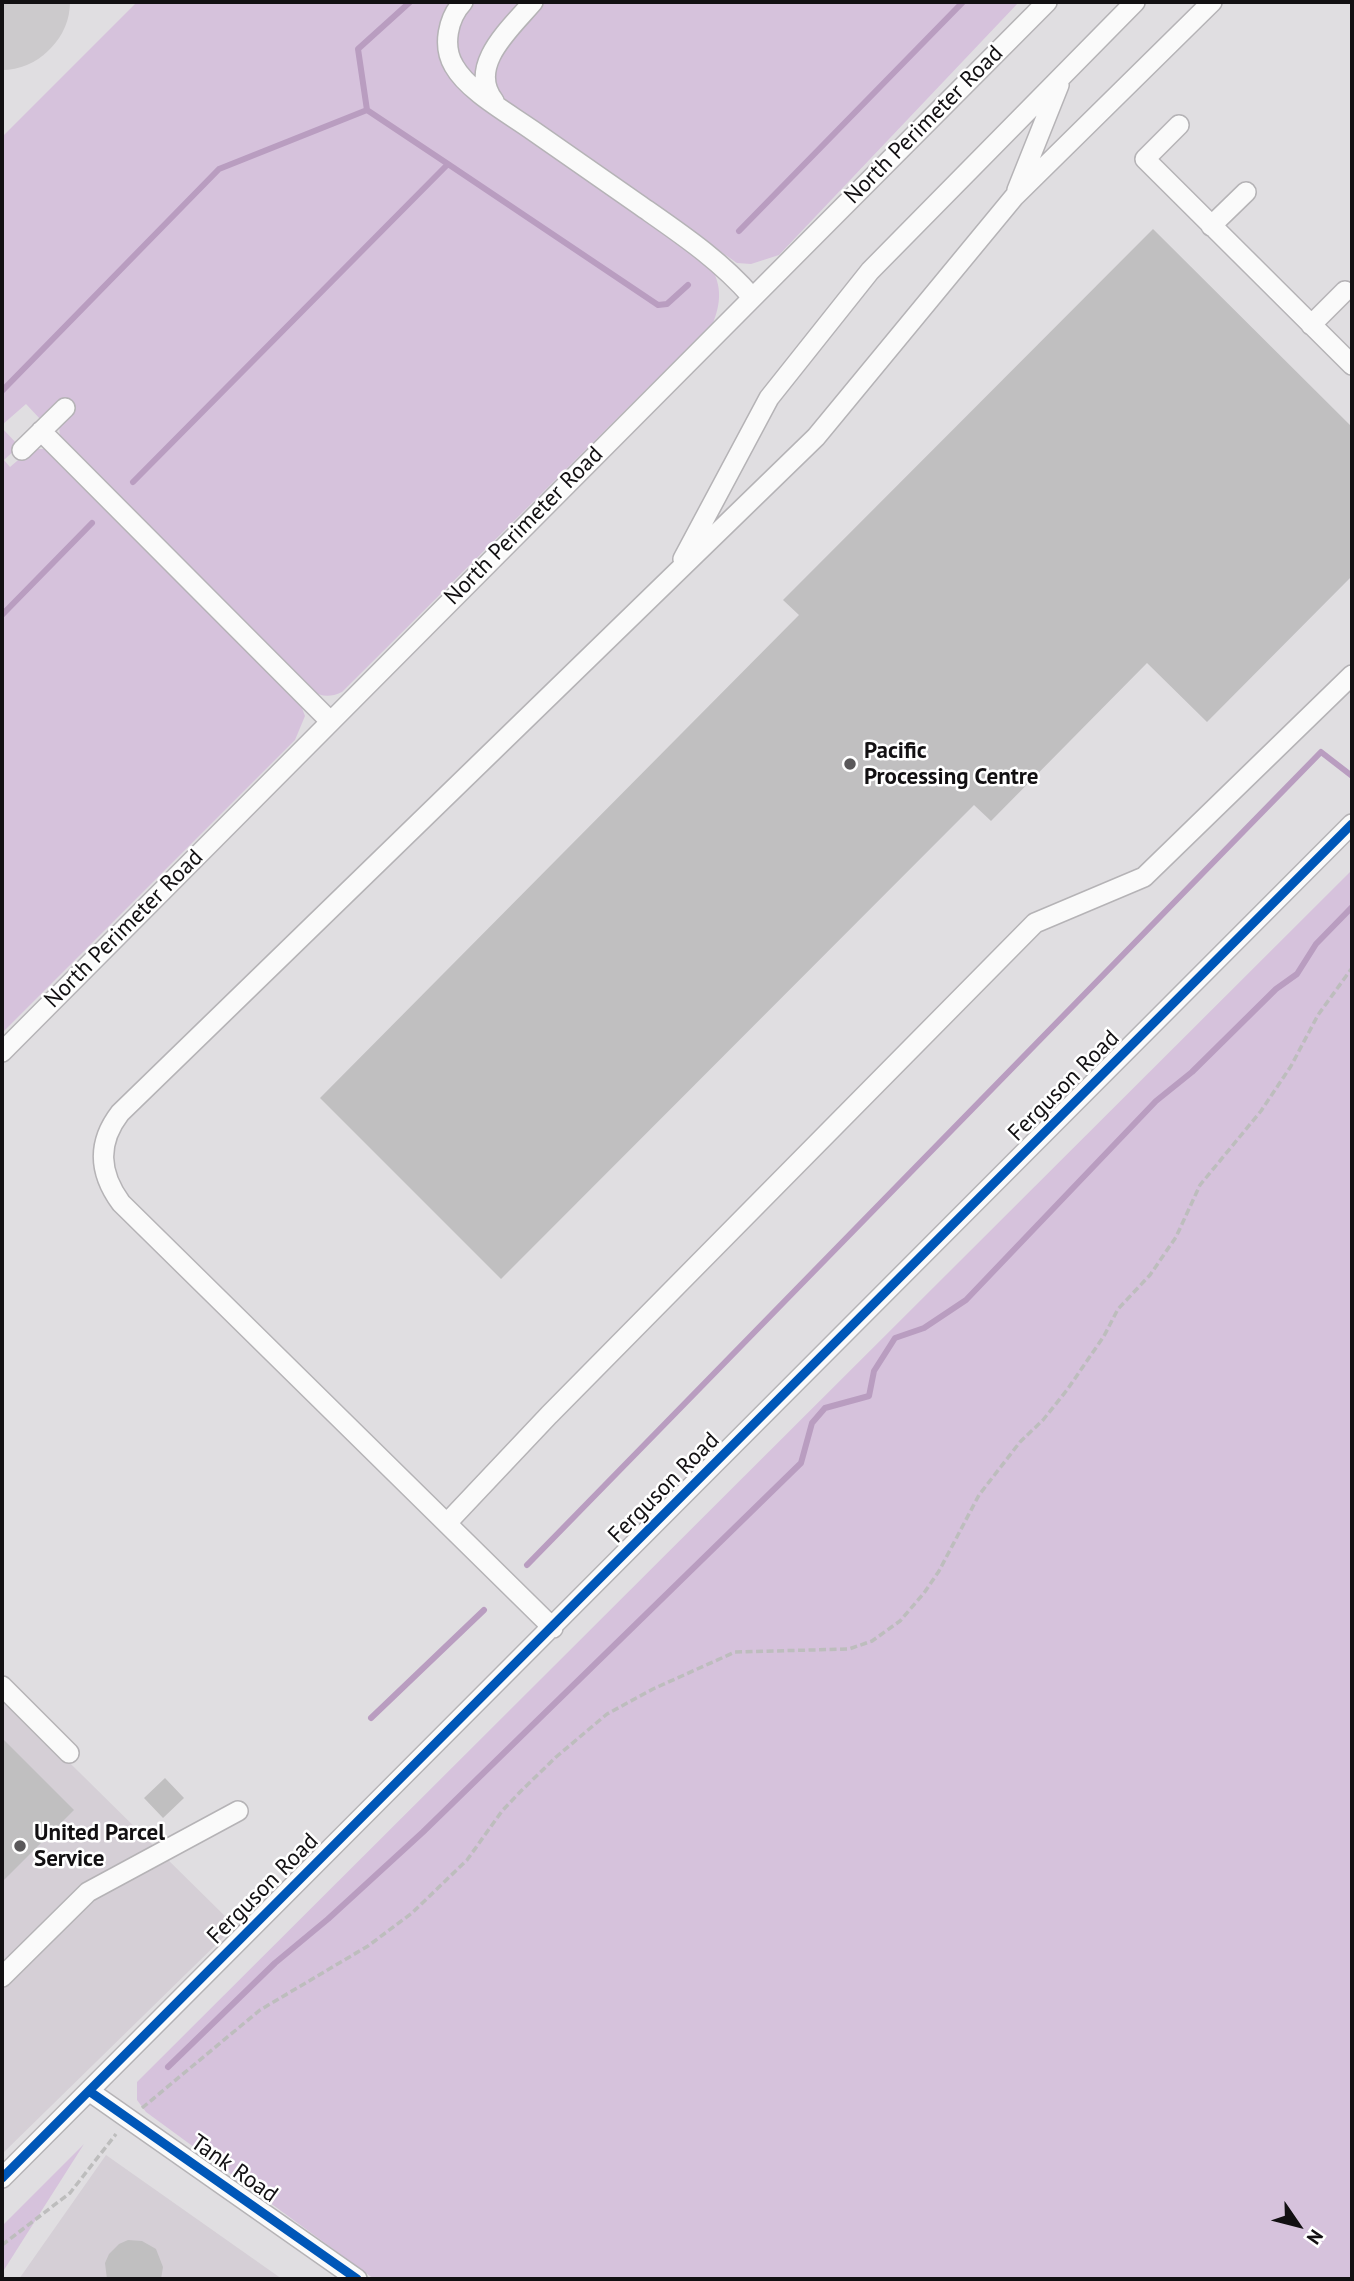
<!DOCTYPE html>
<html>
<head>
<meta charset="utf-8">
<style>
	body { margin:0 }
	#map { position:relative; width:1354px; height:2281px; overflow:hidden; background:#e0dee1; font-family:"PT Sans",sans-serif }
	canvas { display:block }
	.frame { position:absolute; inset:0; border:4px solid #121012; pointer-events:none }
	.north { position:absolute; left:1263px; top:2190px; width:70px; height:70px; -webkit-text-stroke:5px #fff; paint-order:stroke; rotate:125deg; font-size:19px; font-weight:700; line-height:28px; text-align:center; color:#121012 }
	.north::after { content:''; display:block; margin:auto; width:24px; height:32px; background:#121012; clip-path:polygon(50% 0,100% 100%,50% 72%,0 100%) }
</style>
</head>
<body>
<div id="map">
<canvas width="1354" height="2281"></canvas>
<div class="frame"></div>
<div class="north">N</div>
</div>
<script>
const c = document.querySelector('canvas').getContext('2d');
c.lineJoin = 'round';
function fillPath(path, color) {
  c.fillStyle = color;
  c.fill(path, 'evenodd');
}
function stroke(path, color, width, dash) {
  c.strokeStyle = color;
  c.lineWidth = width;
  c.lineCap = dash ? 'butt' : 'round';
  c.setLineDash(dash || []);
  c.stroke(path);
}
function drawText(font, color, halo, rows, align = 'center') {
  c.font = font + ' "PT Sans",sans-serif';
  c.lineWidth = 5;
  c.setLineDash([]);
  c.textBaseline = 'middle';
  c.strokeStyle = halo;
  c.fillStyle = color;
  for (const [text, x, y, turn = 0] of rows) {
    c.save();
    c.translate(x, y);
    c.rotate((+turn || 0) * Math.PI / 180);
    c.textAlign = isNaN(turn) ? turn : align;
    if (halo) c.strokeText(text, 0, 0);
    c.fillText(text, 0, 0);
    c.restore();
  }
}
fillPath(new Path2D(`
	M2,1696L235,1926L2,2154Z
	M106,2155L282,2279H19Z`), '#d5cfd6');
fillPath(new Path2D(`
	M137,2H455C431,26 435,55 454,81L711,267C722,286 721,303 713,323L342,692C329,698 321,697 310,689L60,439L59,424L42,421L26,404L2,425V137Z
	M472,2H526L481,86C475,80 466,73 462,65C451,45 460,19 472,2Z
	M542,2H1019L779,255L751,264L737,263L502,100C493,90 490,71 496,58C503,44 530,16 542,2Z
	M2,428L19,446L4,460L10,467L31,449H49L299,700L305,716L295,740L2,1033Z
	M1352,870V2279H374L146,2112L137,2100V2082Z
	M84,2144L2,2273V2226Z`), '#d6c2dc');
stroke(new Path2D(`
	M367,110L358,49L410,2
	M739,231L963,2
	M2,391L219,169L367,110L448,164
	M133,482L448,164L658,305L667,304L688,285
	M2,615L92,523
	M527,1565L1321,752L1352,776
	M371,1718L484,1610
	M168,2067L275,1963L328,1919L423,1832L801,1463L812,1423L825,1408L869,1396L874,1371L895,1338L924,1328L966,1300L1156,1101L1192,1072L1276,989L1297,974L1316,944L1352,907`), '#b99dc0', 6);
stroke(new Path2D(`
	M2,5L5,2`), '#cccacc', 130);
fillPath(new Path2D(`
	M1153,229L1352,427V576L1207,722L1147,663L991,821L974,805L501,1279L320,1098L799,615L783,600Z
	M2,1738L74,1810L2,1882Z
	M165,1778L184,1798L163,1818L144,1798Z
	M128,2240L142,2241L156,2249L163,2267L161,2279H107L105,2263L109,2254L119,2244Z`), '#c0bfc0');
const minor = new Path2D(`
	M463,2C448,18 442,46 454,66C468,91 508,113 532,130C568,155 605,181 641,206C681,234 720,260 752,297
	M494,101C466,66 512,27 533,2
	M1179,125L1145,159L1352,365
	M1017,190L1059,85
	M1211,226L1246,192
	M1311,325L1345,291
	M41,431L330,721
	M22,450L65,408
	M683,559L769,398L870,271L1135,2
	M2,1052L1047,2
	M447,1523L549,1415L1035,923L1144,877L1352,675
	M553,1628L121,1203C99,1173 97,1143 120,1113L816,437L1014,197L1212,2
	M2,1686L69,1753
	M2,1977L88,1892L238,1811
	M89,2091L357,2279
	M2,2178L1352,824`);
stroke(minor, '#b5b3b6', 22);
stroke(new Path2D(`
	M142,2108L260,2010L368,1946L412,1913L467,1860L502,1811L520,1792L556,1757L607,1714L653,1689L735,1652L849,1649L872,1641L900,1621L924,1593L939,1571L979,1495L1020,1442L1043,1420L1067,1390L1104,1336L1118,1309L1150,1275L1176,1237L1200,1185L1261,1111L1291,1066L1318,1015L1352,968
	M2,2245L70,2193L116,2134`), '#bdbdbd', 3.5, [7, 3.5]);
stroke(minor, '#fafafa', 19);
stroke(new Path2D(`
	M89,2091L357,2279
	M2,2178L1352,824`), '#0057b8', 9);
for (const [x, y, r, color] of [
	[850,764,7,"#5a585a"],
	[20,1846,7,"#5a585a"]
]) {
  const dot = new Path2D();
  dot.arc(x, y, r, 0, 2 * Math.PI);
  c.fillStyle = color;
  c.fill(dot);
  stroke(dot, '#fff', 2.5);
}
drawText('23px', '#121012', '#fff', [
	["North Perimeter Road",924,125,-45],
	["North Perimeter Road",524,526,-45],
	["North Perimeter Road",124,929,-45],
	["Ferguson Road",1064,1086,-45],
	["Ferguson Road",664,1488,-45],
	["Ferguson Road",263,1889,-45],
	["Tank Road",234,2169,35]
]);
drawText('bold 23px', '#121012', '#fff', [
	["Pacific",864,751],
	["Processing Centre",864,777],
	["United Parcel",34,1833],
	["Service",34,1859]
], 'left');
</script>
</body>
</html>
